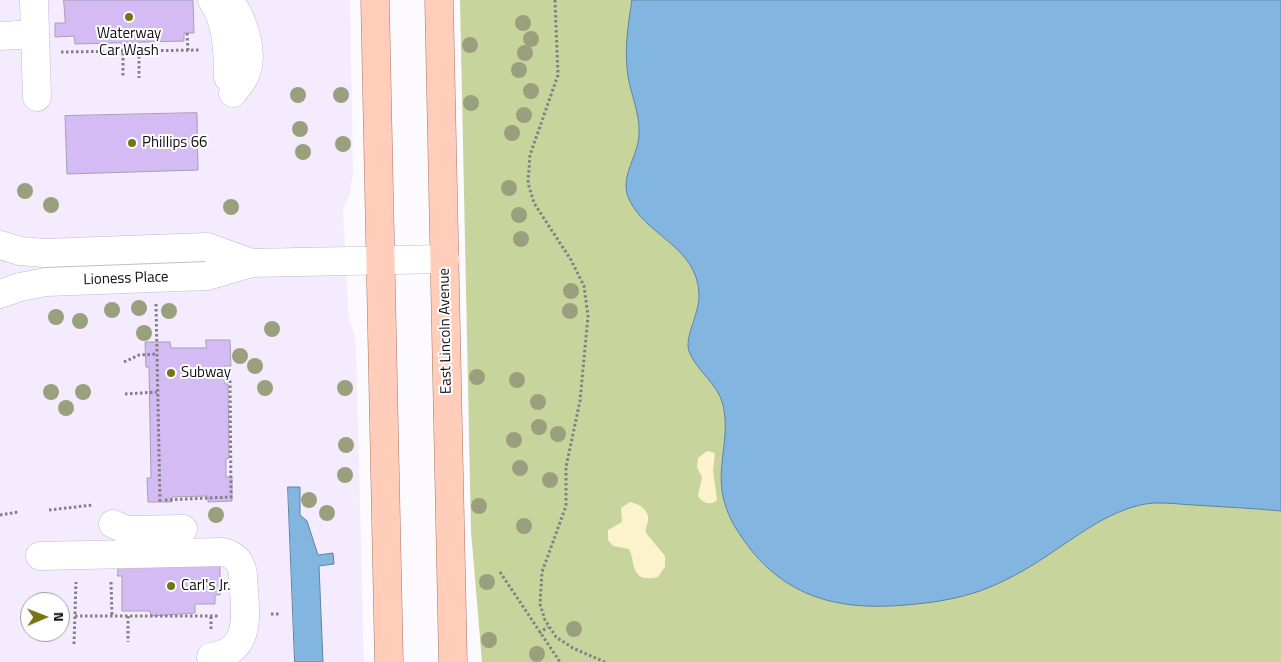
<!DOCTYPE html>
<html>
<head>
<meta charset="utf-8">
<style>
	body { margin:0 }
	#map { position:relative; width:1281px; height:662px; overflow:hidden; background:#fcfaff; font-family:"Titillium Web",sans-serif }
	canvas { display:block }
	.north { position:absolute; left:20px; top:592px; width:50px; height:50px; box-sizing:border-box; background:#fff; border:1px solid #9f9ea1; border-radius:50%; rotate:89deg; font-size:14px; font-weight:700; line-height:20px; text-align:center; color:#100d14 }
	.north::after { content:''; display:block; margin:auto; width:18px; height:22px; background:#777316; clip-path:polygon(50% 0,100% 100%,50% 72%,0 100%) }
</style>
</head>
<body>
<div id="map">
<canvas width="1281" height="662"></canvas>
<div class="north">N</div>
</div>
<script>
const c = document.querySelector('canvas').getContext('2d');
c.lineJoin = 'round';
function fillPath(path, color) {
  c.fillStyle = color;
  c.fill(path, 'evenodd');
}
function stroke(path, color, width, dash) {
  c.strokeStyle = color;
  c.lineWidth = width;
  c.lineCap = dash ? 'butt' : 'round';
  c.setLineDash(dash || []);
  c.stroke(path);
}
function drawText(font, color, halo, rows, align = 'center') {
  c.font = font + ' "Titillium Web",sans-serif';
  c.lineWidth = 4;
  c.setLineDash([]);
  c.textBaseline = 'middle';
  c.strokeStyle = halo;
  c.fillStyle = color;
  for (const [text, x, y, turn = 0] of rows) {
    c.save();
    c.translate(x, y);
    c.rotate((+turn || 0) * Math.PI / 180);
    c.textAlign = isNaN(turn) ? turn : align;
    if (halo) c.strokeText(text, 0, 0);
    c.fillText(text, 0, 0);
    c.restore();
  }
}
fillPath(new Path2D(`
	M0,0H350L353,173L350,194L343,209L349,320L354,332L356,345L364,662H0ZM30,602H60V632H30Z`), '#f4ecfe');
fillPath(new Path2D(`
	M460,0H1281V662H482L471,531Z`), '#c7d59c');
fillPath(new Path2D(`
	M707,451L715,453L713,470L717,500C711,506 702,503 698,496L702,477L697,467L698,458Z
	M630,502C639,504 650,510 648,521C647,527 645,527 646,533L665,556V567L658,577C629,584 636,561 629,549L613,546L608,540V530L622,522L621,508Z`), '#fcf2cc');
const water = new Path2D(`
	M632,0H1281V511C1251,508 1223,507 1193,505C1175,504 1158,501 1140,505C1108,513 1084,531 1057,549C1033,566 1007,581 980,591C959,598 938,602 916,604C851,611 795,604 751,550C740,535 730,522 725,504C714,471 731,439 723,405C718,383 696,371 689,351C684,337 700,313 699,294C697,245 644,236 628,197C620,175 639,155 639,134C640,114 631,95 628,76C624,50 628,25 632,0Z
	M288,487H300V515L307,521L318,555L333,553L334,564L319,566L323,662H295Z`);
fillPath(water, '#83b5e1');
stroke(water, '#6083a4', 1);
const building = new Path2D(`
	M64,0H193L194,33H184V41L75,44L74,36L55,37V23H65Z
	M197,113L198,170L67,174L65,116Z
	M206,340H230L231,366H224L225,384H228L229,458L226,459V477H232V501L208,502V496L172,497V502H148L147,478H151L149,367H146L145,342H170L171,348H206Z
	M119,558L220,563V595H215V604H195V613L151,616L150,611H122V576H118Z`);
fillPath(building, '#d4bbf4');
stroke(building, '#a89fb5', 1);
const minor = new Path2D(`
	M34,0L37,97
	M212,0C227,20 228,53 228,77
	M228,0C243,16 254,52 246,73C244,80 237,87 233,93
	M0,36L35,34
	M0,245L20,251L45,253L207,247L251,263
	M0,294L20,287L46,282L207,276L251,263L445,259
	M113,524L127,530L183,529
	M40,556L223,552C235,555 241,561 243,574C244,607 256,651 211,657`);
const major = new Path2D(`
	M375,0L389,662
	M439,0L453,662`);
stroke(minor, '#c2b8cf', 29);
stroke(major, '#ab7461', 29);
stroke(new Path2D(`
	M555,0L558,75L530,155L528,183L534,203L571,260L584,286L588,316L580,401L566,467V506L542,572L540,604L545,620L556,637L573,648L605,662
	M187,33L188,50
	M123,43V77
	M139,51V78
	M61,52L200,50
	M156,304L160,503
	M124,362L139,355L157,354
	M125,394L157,392
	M165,500L231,497L230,379
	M49,510L93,505
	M0,515L18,512
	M500,572L560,662
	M111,582L112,616
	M271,614H280
	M75,616H219
	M128,616V642
	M211,629V616
	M539,633L548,627
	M74,644L76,582`), '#827f85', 3, [2.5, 2.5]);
stroke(minor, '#fff', 28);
stroke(major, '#ffcdb9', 28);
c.fillStyle = '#9aa07e';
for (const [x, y] of [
	[523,23],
	[531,39],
	[470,45],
	[525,53],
	[519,70],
	[531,91],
	[298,95],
	[341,95],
	[471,103],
	[524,115],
	[300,129],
	[512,133],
	[343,144],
	[303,152],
	[509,188],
	[25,191],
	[51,205],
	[231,207],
	[519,215],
	[521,239],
	[571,291],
	[139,308],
	[112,310],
	[169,311],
	[570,311],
	[56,317],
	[80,321],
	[272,329],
	[144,333],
	[240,356],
	[255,366],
	[477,377],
	[517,380],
	[265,388],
	[345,388],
	[51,392],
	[83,392],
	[538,402],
	[66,408],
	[539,427],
	[558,434],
	[514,440],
	[346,445],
	[520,468],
	[345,475],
	[550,480],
	[309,500],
	[479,506],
	[327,513],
	[216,515],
	[524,526],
	[487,582],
	[574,629],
	[489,640],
	[537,654]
]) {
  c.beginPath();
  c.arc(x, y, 8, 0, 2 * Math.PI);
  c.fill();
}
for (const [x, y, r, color] of [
	[129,17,5,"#777316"],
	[132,143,5,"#777316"],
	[171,373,5,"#777316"],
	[171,586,5,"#777316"]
]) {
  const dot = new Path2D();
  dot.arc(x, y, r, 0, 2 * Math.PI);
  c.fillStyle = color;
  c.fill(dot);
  stroke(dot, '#fff', 2);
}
drawText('15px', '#100d14', '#fff', [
	["Waterway",129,34,"center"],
	["Car Wash",129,51,"center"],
	["Phillips 66",142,143],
	["Subway",181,373],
	["Carl's Jr.",181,586]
], 'left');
drawText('15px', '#100d14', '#fff', [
	["Lioness Place",126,279,-2],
	["East Lincoln Avenue",446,331,-91]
]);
</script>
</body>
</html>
